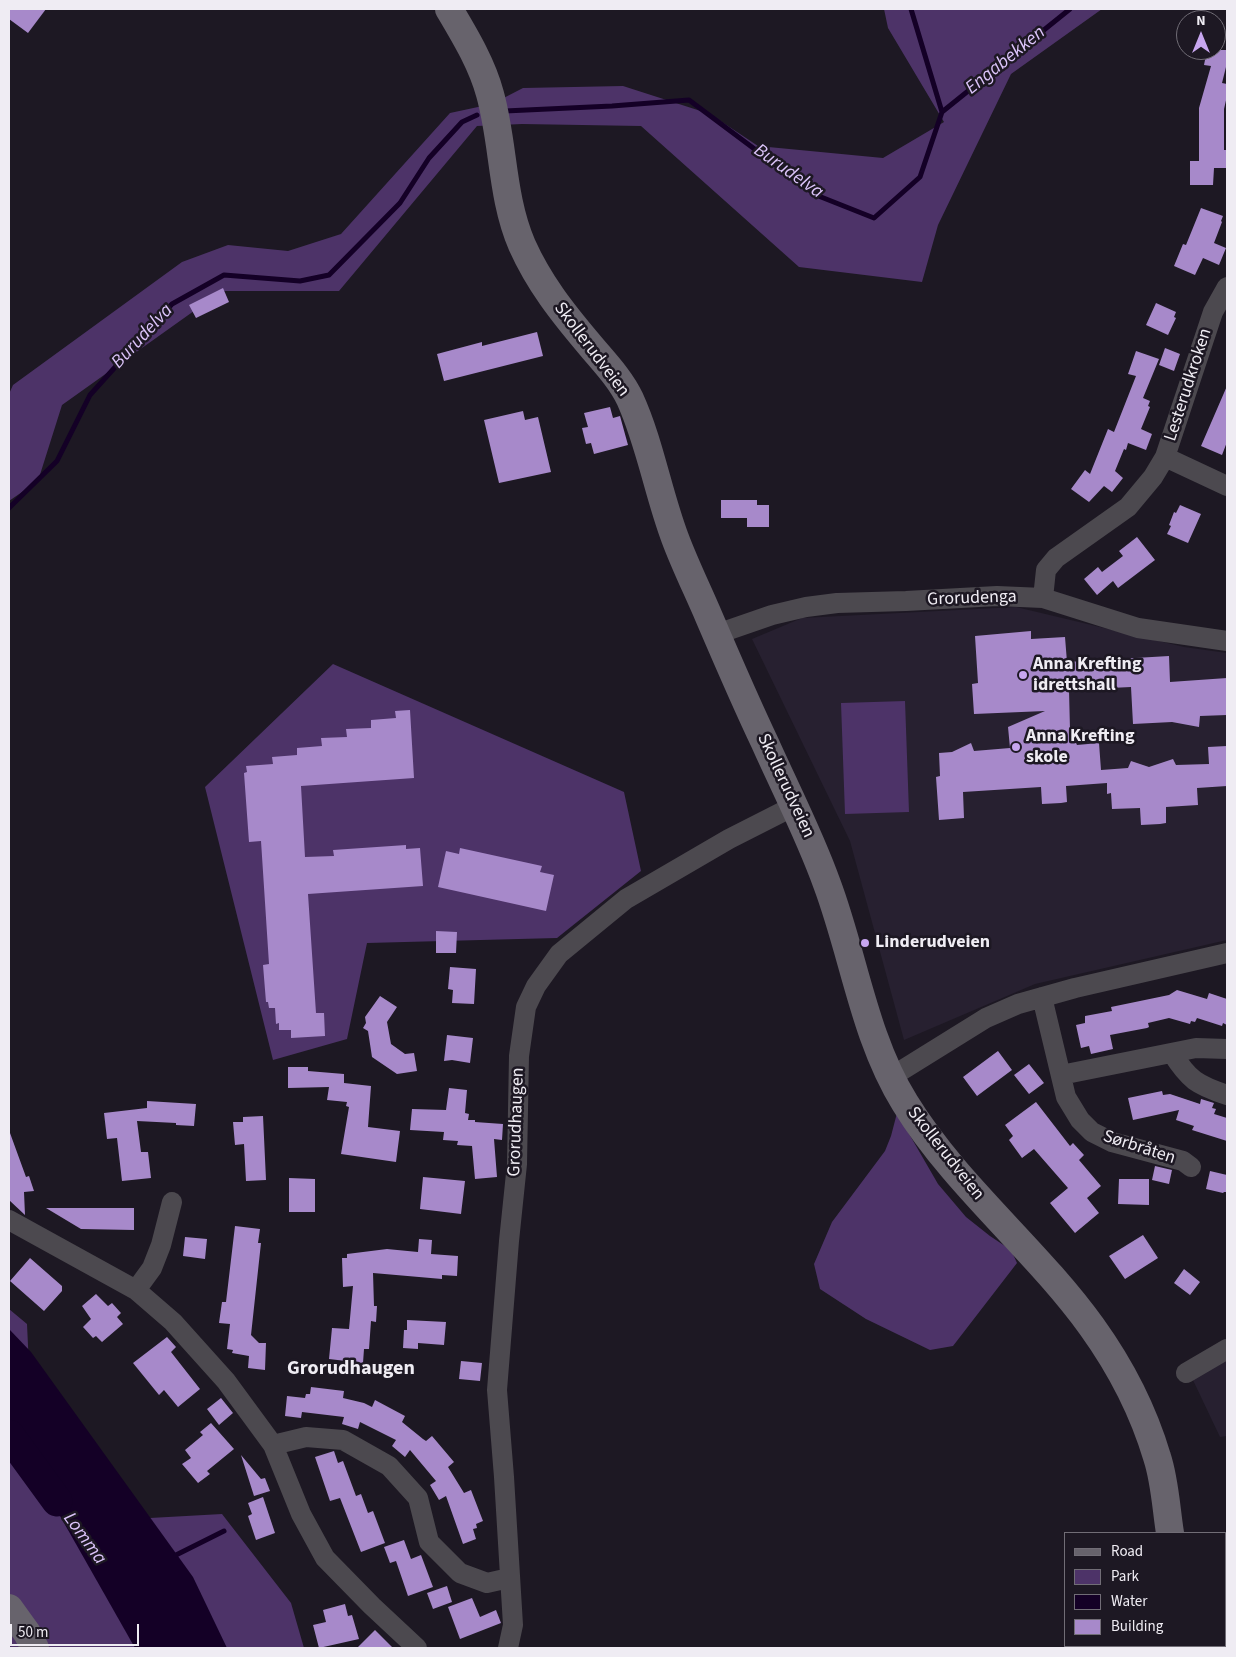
<!DOCTYPE html>
<html>
<head>
<meta charset="utf-8">
<style>
	body { margin:0 }
	#map { position:relative; width:1236px; height:1657px; overflow:hidden; background:#1d1823; font-family:"Source Sans 3",sans-serif }
	canvas { display:block }
	.frame { position:absolute; inset:0; border:10px solid #efecf3; pointer-events:none }
	.legend { position:absolute; left:1064px; top:1532px; width:162px; height:115px; box-sizing:border-box; background:#1d1823; border:1px solid #716d76; margin:0; padding:6px 9px; list-style:none; font-size:15px; color:#efecf3 }
	.legend li { display:flex; align-items:center; gap:10px; height:25px }
	.legend b { width:25px; border:1px solid #716d76 }
	.north { position:absolute; left:1176px; top:10px; width:50px; height:50px; box-sizing:border-box; background:#1d1823; border:1px solid #716d76; border-radius:50%; rotate:0deg; font-size:14px; font-weight:700; line-height:20px; text-align:center; color:#efecf3 }
	.north::after { content:''; display:block; margin:auto; width:18px; height:22px; background:#c7a6ef; clip-path:polygon(50% 0,100% 100%,50% 72%,0 100%) }
	.scale { position:absolute; left:10px; top:1624px; width:129px; height:22px; box-sizing:border-box; border:2px solid #efecf3; border-top:0; padding-left:6px; font-size:15px; line-height:18px; white-space:nowrap; color:#efecf3; -webkit-text-stroke:4px #1d1823; paint-order:stroke }
</style>
</head>
<body>
<div id="map">
<canvas width="1236" height="1657"></canvas>
<div class="frame"></div>
<ul class="legend">
<li><b style="height:6px;background:#67636c"></b>Road</li>
<li><b style="height:14px;background:#4d3368"></b>Park</li>
<li><b style="height:14px;background:#140026"></b>Water</li>
<li><b style="height:14px;background:#a789ca"></b>Building</li>
</ul>
<div class="north">N</div>
<div class="scale">50 m</div>
</div>
<script>
const c = document.querySelector('canvas').getContext('2d');
c.lineJoin = 'round';
function fillPath(path, color) {
  c.fillStyle = color;
  c.fill(path, 'evenodd');
}
function stroke(path, color, width, dash) {
  c.strokeStyle = color;
  c.lineWidth = width;
  c.lineCap = dash ? 'butt' : 'round';
  c.setLineDash(dash || []);
  c.stroke(path);
}
function drawText(font, color, halo, rows, align = 'center') {
  c.font = font + ' "Source Sans 3",sans-serif';
  c.lineWidth = 5;
  c.setLineDash([]);
  c.textBaseline = 'middle';
  c.strokeStyle = halo;
  c.fillStyle = color;
  for (const [text, x, y, turn = 0] of rows) {
    c.save();
    c.translate(x, y);
    c.rotate((+turn || 0) * Math.PI / 180);
    c.textAlign = isNaN(turn) ? turn : align;
    if (halo) c.strokeText(text, 0, 0);
    c.fillText(text, 0, 0);
    c.restore();
  }
}
fillPath(new Path2D(`
	M1016,607L1184,647L1227,653V940L1035,984L904,1040L850,841L752,639L802,618Z
	M1227,1358V1436L1220,1437L1192,1378Z`), '#272030');
fillPath(new Path2D(`
	M884,9H1102L1011,74L938,225L922,282L799,267L641,126L522,124L477,126L339,291H222L62,405L38,481L9,501V394L13,385L182,262L228,245L288,251L341,234L450,113L492,104L523,88L623,86L710,114L758,146L883,158L944,122L888,28Z
	M333,664L624,792L641,871L557,938L367,943L347,1039L273,1060L205,787Z
	M905,701L909,812L845,814L841,703Z
	M897,1113L938,1184L966,1217L990,1236L1011,1250L1017,1263L953,1346L930,1350L866,1319L820,1289L814,1264L832,1222L885,1151L891,1136Z
	M9,1309L27,1324L29,1367L150,1518L222,1514L291,1603L304,1648H9Z`), '#4d3368');
fillPath(new Path2D(`
	M9,1329L31,1352L193,1577L227,1648H135L9,1426Z`), '#140026');
stroke(new Path2D(`
	M505,111L612,106L689,100L816,195L874,218L920,177L942,112L911,9
	M942,112L1070,9
	M9,508L57,461L90,395L172,304L224,275L300,281L329,275L400,203L429,158L462,122L477,115
	M176,1555L224,1531`), '#140026', 5);
stroke(new Path2D(`
	M9,1435L57,1501`), '#140026', 31);
fillPath(new Path2D(`
	M9,9H46L28,33L9,19Z
	M1207,50H1227V63L1222,83L1227,84V96L1224,109V150H1227V168H1214L1213,185H1190V161H1199V108L1211,66L1204,65Z
	M1201,208L1223,216L1221,221L1222,222L1214,243L1226,248L1219,265L1203,258L1195,275L1174,266L1183,244L1186,245Z
	M223,288L229,302L196,318L189,305Z
	M1156,303L1176,312L1174,317L1176,318L1168,335L1146,325Z
	M537,332L543,356L444,381L437,354L482,342V346Z
	M1165,348L1180,354L1174,371L1159,365Z
	M1136,351L1159,359L1143,398L1150,401L1148,406L1150,407L1141,429L1152,434L1146,450L1128,443L1126,450L1124,449L1115,471L1123,478L1112,492L1104,486L1089,502L1071,489L1085,470L1090,474L1108,429L1114,432L1136,376L1128,374Z
	M1227,386V442L1222,455L1201,446Z
	M610,407L613,418L620,416L628,445L594,454L591,443L586,444L582,428L588,427L584,413Z
	M523,411L525,420L538,417L551,472L499,483L484,420Z
	M721,500H757V505H769V527H747V518H721Z
	M1180,505L1201,514L1188,543L1167,534L1171,526L1169,525L1174,512L1176,513Z
	M1137,537L1155,560L1118,588L1113,581L1097,595L1084,579L1098,567L1102,572L1123,556L1119,551Z
	M1031,631V639L1065,637L1067,662L1169,656L1170,682L1227,678V715L1200,716L1199,727L1172,722L1133,724L1131,687L1069,690L1070,730L1077,745L1099,743L1101,770L1128,768L1131,761L1149,767L1173,759L1176,765L1209,764L1208,747L1227,746V786L1197,788L1198,805L1166,807V823L1160,824L1141,825L1140,808L1112,809L1111,793L1107,794V783L1066,786L1067,802L1061,803L1042,804L1041,787L963,792L964,818L939,820L936,777L940,776L939,753L952,752L971,743L974,751L1010,748L1008,727L1045,711L974,714L972,684L978,683L975,636Z
	M410,710L414,778L301,786L305,857L334,856L333,850L406,845V849L420,848L423,886L308,894L316,1013H324L325,1036L291,1038V1030H279V1023L276,1024L275,1008H269L268,1002H266L263,965L269,964L261,841L249,842L244,773L247,772L246,766L273,764L272,757L297,755V748L322,746L321,738L347,737L346,729L371,728V720L396,718L395,711Z
	M460,848L542,866L540,872L554,875L546,911L438,887L446,851L459,854Z
	M436,931L457,932L456,953H436Z
	M450,967L476,969L474,1004L452,1003L453,990L448,989Z
	M1177,990L1207,999L1209,993L1227,999V1025L1223,1023L1222,1026L1197,1018L1195,1022L1191,1021L1190,1024L1169,1018L1148,1023L1149,1027L1147,1028L1110,1035L1113,1049L1091,1054L1089,1046L1081,1048L1076,1025L1085,1023V1016L1112,1011L1111,1007L1169,995Z
	M380,996L397,1007L387,1022L391,1044L405,1054L414,1053L417,1071L397,1074L372,1057L368,1031L363,1028L366,1023L365,1017Z
	M447,1035L473,1038L470,1063L452,1060L444,1061Z
	M998,1051L1012,1070L977,1096L963,1077Z
	M1029,1064L1044,1083L1029,1094L1014,1075Z
	M288,1067H308V1071L344,1074V1083L371,1086L368,1127L400,1131L396,1162L341,1154L349,1107L346,1106L347,1102L327,1100L329,1087L288,1088Z
	M449,1088L467,1090L465,1113L469,1114L468,1120H475V1122L503,1124L502,1140L494,1139L497,1177L475,1179L472,1146L457,1145L458,1141L443,1140L444,1132L410,1130L412,1109L446,1110Z
	M1162,1091L1163,1095L1170,1094L1200,1104L1201,1099L1214,1103L1212,1108L1216,1109L1214,1114L1227,1118V1141L1192,1130L1194,1126L1176,1120L1179,1110L1133,1120L1128,1098Z
	M147,1101L196,1104L194,1126L176,1125V1123L137,1121L141,1152H148L151,1178L122,1181L117,1138L107,1139L104,1113L147,1108Z
	M1036,1102L1070,1146L1073,1143L1084,1155L1079,1160L1101,1186L1087,1198L1099,1213L1075,1233L1050,1203L1068,1188L1034,1149L1022,1158L1009,1140L1013,1136L1005,1125Z
	M263,1116L266,1180L246,1181L244,1144L235,1145L233,1122H243V1117Z
	M9,1133H10L26,1177L29,1176L34,1191L24,1192L25,1215L9,1200Z
	M1155,1166L1172,1170L1169,1184L1152,1180Z
	M1210,1171L1227,1175V1192H1224L1223,1193L1206,1189Z
	M423,1177L465,1181L461,1214L420,1209Z
	M289,1178L315,1179V1212H289Z
	M1119,1179H1149V1205L1118,1204Z
	M46,1208H134V1230L81,1229Z
	M235,1226L260,1229L258,1243H261L251,1335L259,1343H266L265,1370L248,1368L249,1356L232,1353L233,1350L227,1349L230,1324L219,1323L222,1302H226Z
	M1143,1235L1158,1258L1125,1279L1109,1256Z
	M185,1237L207,1239L205,1259L183,1256Z
	M419,1239L432,1240L431,1254L458,1256L457,1276L442,1275V1279L373,1273L374,1306H377L376,1322L371,1321L369,1349H364L363,1363L329,1359L332,1328L349,1329L353,1286L343,1287L342,1258H347V1254L387,1249L418,1252Z
	M30,1258L62,1286V1291L44,1311L10,1281Z
	M1184,1269L1200,1282L1190,1295L1174,1283Z
	M96,1294L108,1306L112,1303L121,1313L117,1317L123,1324L102,1342L96,1336L93,1338L83,1327L91,1319L82,1306Z
	M407,1320L446,1322L444,1345L418,1343V1349L403,1348L404,1330H407Z
	M167,1337L176,1347L171,1352L200,1389L178,1407L164,1390L159,1395L133,1363Z
	M461,1361L482,1363L480,1381L459,1379Z
	M311,1387L344,1391L343,1398L364,1403L372,1407L375,1400L405,1416L402,1422L423,1439L426,1441L432,1436L454,1462L448,1467L464,1493L471,1490L483,1521L476,1524L477,1528L473,1529L476,1539L463,1544L446,1496L439,1500L430,1485L436,1481L410,1450L405,1457L392,1446L396,1440L360,1422L358,1429L342,1424L344,1417L302,1412L301,1418L285,1416L287,1396L305,1398L306,1394H310Z
	M221,1398L233,1413L219,1425L207,1409Z
	M211,1423L234,1449L207,1471L210,1474L198,1483L182,1464L191,1458L185,1450L203,1435L200,1432Z
	M334,1451L338,1463L343,1461L356,1496L361,1494L368,1513L373,1511L385,1543L361,1552L340,1498L330,1501L315,1457Z
	M241,1455L261,1479L265,1478L270,1491L254,1496Z
	M263,1497L275,1533L256,1540L248,1516L252,1514L248,1503Z
	M404,1540L411,1559L421,1555L433,1587L408,1596L396,1561L390,1563L384,1547Z
	M447,1586L452,1602L433,1609L427,1593Z
	M472,1598L480,1617L496,1610L501,1623L460,1639L448,1607Z
	M345,1604L348,1616L352,1615L359,1639L319,1648L313,1625L326,1622L323,1610Z
	M375,1630L393,1648H357Z`), '#a789ca');
stroke(new Path2D(`
	M1165,457L1227,486
	M1043,598L1046,570L1056,558L1128,507L1153,477L1165,457L1213,312L1227,287
	M717,634L772,615L806,607L837,603L906,601L997,596L1043,598L1138,628L1227,641
	M1042,997L1066,1097L1080,1120L1092,1132L1112,1142L1183,1161L1191,1167
	M1172,1053C1189,1080 1197,1085 1227,1095
	M1061,1075L1196,1048L1227,1049
	M891,1077L986,1018L1018,1004L1075,988L1227,953
	M9,1220L136,1290L173,1322L226,1381L273,1445L301,1514L325,1558L372,1606L417,1648
	M136,1290L152,1268L161,1245L172,1202
	M1186,1373L1227,1349
	M273,1445L306,1437L343,1440L389,1466L418,1498L429,1542L460,1573L487,1583L509,1578
	M508,1648L513,1625L504,1477L497,1390L509,1241L517,1164L519,1056L526,1007L536,986L559,954L626,899L729,839L794,806`), '#4c494f', 20);
stroke(new Path2D(`
	M449,9C465,36 482,64 490,94C504,144 501,196 522,245C539,283 562,312 589,344C603,361 620,378 630,399C650,443 658,493 675,538C685,565 698,591 709,617C727,659 745,701 765,743C786,790 810,836 827,884C854,956 864,1037 905,1103C956,1186 1035,1248 1092,1327C1120,1366 1143,1410 1157,1457C1165,1481 1166,1508 1170,1533
	M9,1608L27,1633L35,1648
	M1181,1646V1648`), '#67636c', 28);
for (const [x, y, r, color] of [
	[1023,675,5,"#c7a6ef"],
	[1016,747,5,"#c7a6ef"],
	[865,943,5,"#c7a6ef"]
]) {
  const dot = new Path2D();
  dot.arc(x, y, r, 0, 2 * Math.PI);
  c.fillStyle = color;
  c.fill(dot);
  stroke(dot, '#1d1823', 2);
}
drawText('18px', '#efecf3', '#1d1823', [
	["Skollerudveien",591,350,53],
	["Lesterudkroken",1189,385,-72],
	["Grorudenga",972,599,-2],
	["Skollerudveien",785,786,65],
	["Grorudhaugen",517,1122,-88],
	["Sørbråten",1139,1148,18],
	["Skollerudveien",945,1154,52]
]);
drawText('bold 18px', '#efecf3', '#1d1823', [
	["Anna Krefting",1033,665],
	["idrettshall",1033,686],
	["Anna Krefting",1026,737],
	["skole",1026,758],
	["Linderudveien",875,943]
], 'left');
drawText('italic 19px', '#dcc4fa', '#1d1823', [
	["Engabekken",1006,61,-39],
	["Burudelva",788,172,35],
	["Burudelva",143,337,-47],
	["Lomma",84,1539,54]
]);
drawText('bold 20px', '#efecf3', '#1d1823', [
	["Grorudhaugen",351,1370]
]);
</script>
</body>
</html>
